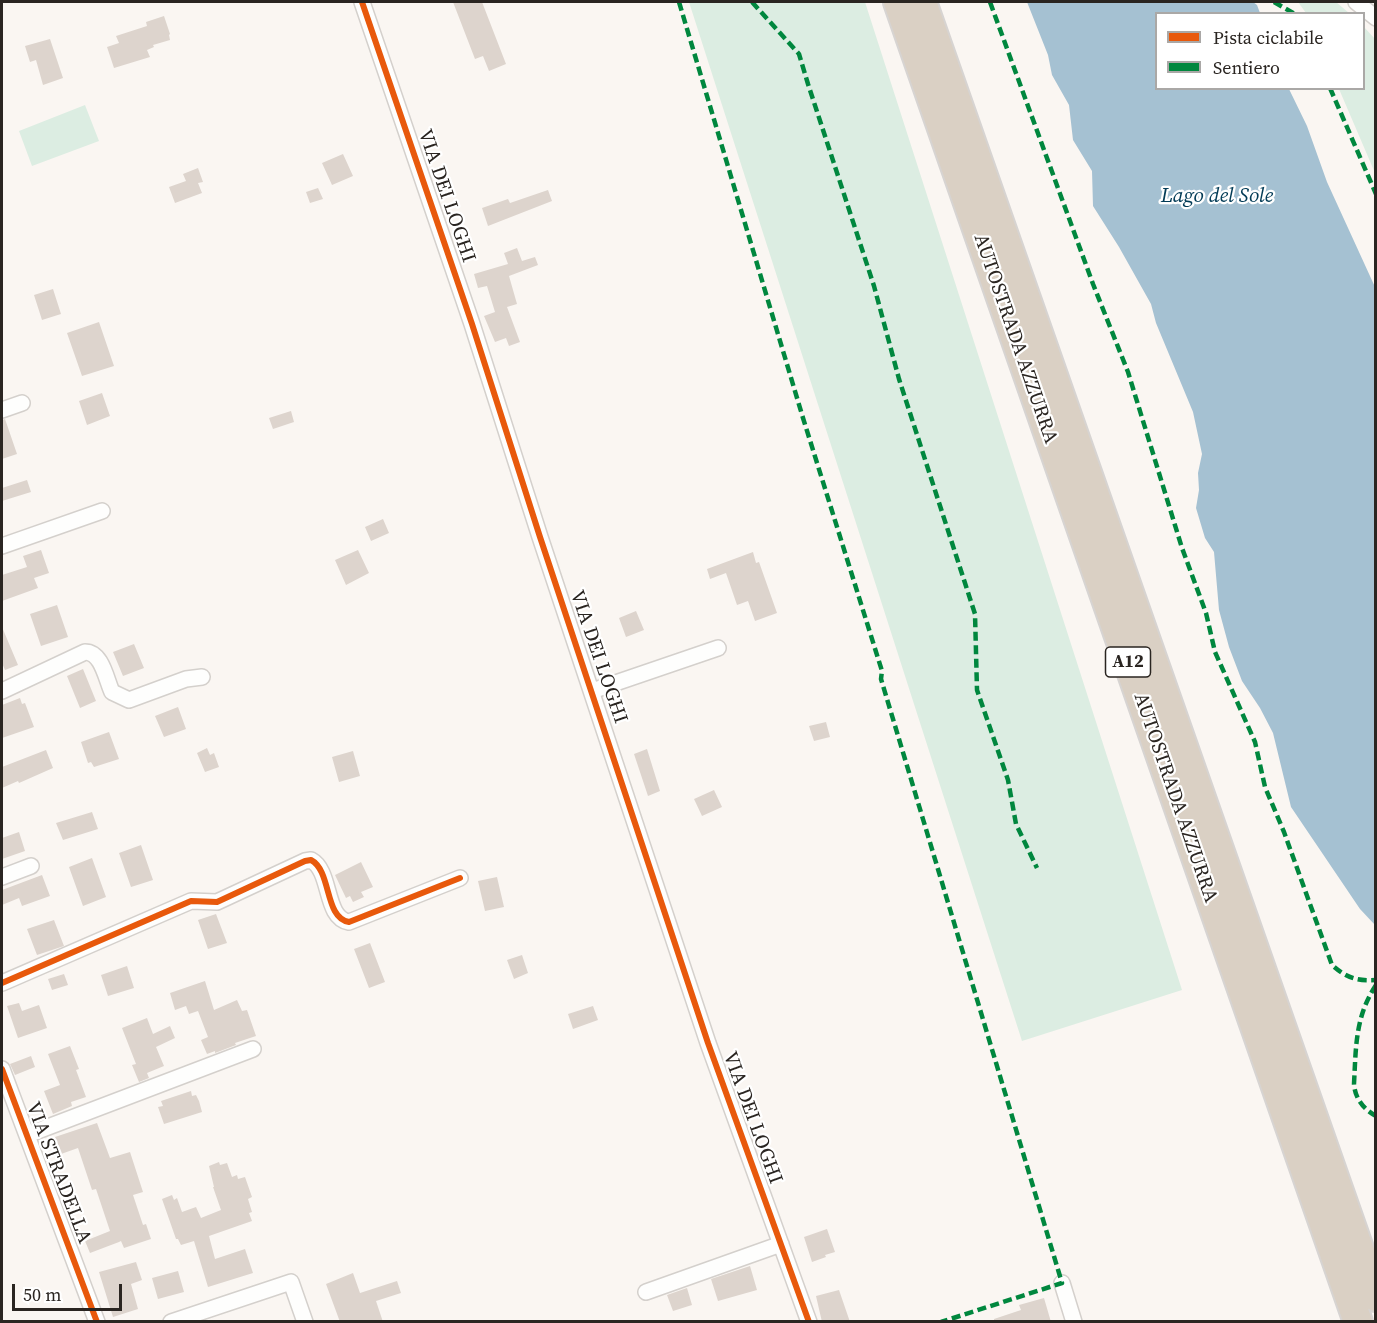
<!DOCTYPE html>
<html>
<head>
<meta charset="utf-8">
<style>
	body { margin:0 }
	#map { position:relative; width:1377px; height:1323px; overflow:hidden; background:#faf6f2; font-family:"Source Serif 4",serif }
	canvas { display:block }
	.frame { position:absolute; inset:0; border:3px solid #2a2521; pointer-events:none }
	.legend { position:absolute; left:1155px; top:12px; width:210px; height:78px; box-sizing:border-box; background:#fff; border:2px solid #aaa8a6; margin:0; padding:8px 10px; list-style:none; font-size:18px; color:#2a2521 }
	.legend li { display:flex; align-items:center; gap:12px; height:30px }
	.legend b { width:30px; border:2px solid #aaa8a6 }
	.scale { position:absolute; left:12px; top:1284px; width:110px; height:27px; box-sizing:border-box; border:3px solid #2a2521; border-top:0; padding-left:8px; font-size:18px; line-height:21px; white-space:nowrap; color:#2a2521; -webkit-text-stroke:4px #fff; paint-order:stroke }
</style>
</head>
<body>
<div id="map">
<canvas width="1377" height="1323"></canvas>
<div class="frame"></div>
<ul class="legend">
<li><b style="height:8px;background:#e8590c"></b>Pista ciclabile</li>
<li><b style="height:8px;background:#00873e"></b>Sentiero</li>
</ul>
<div class="scale">50 m</div>
</div>
<script>
const c = document.querySelector('canvas').getContext('2d');
c.lineJoin = 'round';
function fillPath(path, color) {
  c.fillStyle = color;
  c.fill(path, 'evenodd');
}
function stroke(path, color, width, dash) {
  c.strokeStyle = color;
  c.lineWidth = width;
  c.lineCap = dash ? 'butt' : 'round';
  c.setLineDash(dash || []);
  c.stroke(path);
}
function drawText(font, color, halo, rows, align = 'center') {
  c.font = font + ' "Source Serif 4",serif';
  c.lineWidth = 4.5;
  c.setLineDash([]);
  c.textBaseline = 'middle';
  c.strokeStyle = halo;
  c.fillStyle = color;
  for (const [text, x, y, turn = 0] of rows) {
    c.save();
    c.translate(x, y);
    c.rotate((+turn || 0) * Math.PI / 180);
    c.textAlign = isNaN(turn) ? turn : align;
    if (halo) c.strokeText(text, 0, 0);
    c.fillText(text, 0, 0);
    c.restore();
  }
}
fillPath(new Path2D(`
	M689,2H865L1182,990L1022,1041Z
	M1298,2H1336L1349,13H1306Z
	M1364,27L1375,39V173L1339,89L1364,88Z
	M85,105L99,141L32,166L19,131Z`), '#dcede2');
fillPath(new Path2D(`
	M1027,2H1253L1257,5L1260,13L1156,14V88L1289,89L1307,126L1327,182L1375,287V925L1360,909L1291,807L1273,733L1260,708L1242,681L1229,647L1219,610L1214,552L1205,538L1196,508L1199,490L1198,473L1202,454L1193,412L1156,323L1151,304L1119,247L1093,206L1092,171L1073,140L1069,105L1052,75L1048,55Z`), '#a5c1d2');
fillPath(new Path2D(`
	M453,2H482L506,64L489,71L483,56L475,59Z
	M164,16L170,34L169,35L170,40L153,45L154,47L147,50L150,57L114,68L107,47L119,43L116,36L147,26L146,22Z
	M50,39L63,78L43,85L36,60L30,62L25,46Z
	M343,154L353,176L332,185L322,163Z
	M198,168L203,182L198,183L202,193L175,203L169,187L186,181L183,174Z
	M318,188L323,199L310,203L306,192Z
	M548,190L552,201L488,226L482,208L508,199L510,203Z
	M517,248L522,261L535,257L538,265L509,276L517,304L507,307L520,342L509,346L506,338L495,342L484,316L495,312L487,286L478,288L474,274L508,264L504,253Z
	M53,289L61,314L42,320L34,295Z
	M99,322L114,366L82,376L67,333Z
	M102,393L110,416L87,425L79,401Z
	M291,411L294,422L273,429L269,418Z
	M5,419L17,454L2,459V420Z
	M27,480L31,492L2,501V488Z
	M383,519L389,533L371,541L365,527Z
	M41,550L49,573L34,578L38,588L2,601V575L27,567L23,556Z
	M358,550L369,573L346,585L335,560Z
	M753,552L756,563L759,562L777,613L755,621L748,601L737,605L726,573L710,579L707,569Z
	M57,605L68,637L41,646L30,614Z
	M636,611L644,630L626,637L619,618Z
	M2,627L18,665L5,670L2,663Z
	M134,644L144,668L123,676L113,652Z
	M83,669L96,701L80,708L67,676Z
	M20,698L22,704L25,703L34,727L2,738V705Z
	M178,707L186,729L164,737L155,716Z
	M826,722L830,737L814,741L809,726Z
	M109,732L119,759L94,767L91,762L88,763L81,742Z
	M207,748L210,755L214,753L219,767L205,772L197,753Z
	M647,749L660,791L648,796L634,754Z
	M46,750L53,768L19,783L18,781L2,788V767Z
	M353,751L360,776L339,782L332,757Z
	M714,790L722,807L702,816L694,799Z
	M92,812L98,829L63,840L56,823Z
	M19,832L25,851L2,859V838Z
	M141,845L153,880L131,887L119,853Z
	M92,858L106,897L83,906L69,867Z
	M361,862L373,887L361,892L364,897L353,902L350,896L346,898L335,875Z
	M42,875L50,896L22,906L19,898L2,905V890Z
	M497,877L504,907L485,911L478,881Z
	M216,914L227,943L208,949L198,920Z
	M54,920L64,946L37,955L27,929Z
	M370,943L385,982L369,988L354,949Z
	M522,955L528,973L514,979L507,960Z
	M127,966L134,988L108,996L101,975Z
	M64,974L68,985L52,990L48,979Z
	M205,981L214,1010L237,1000L242,1011L247,1010L256,1036L235,1043L236,1045L215,1053V1051L207,1054L201,1040L208,1037L198,1011L189,1014L186,1006L175,1010L170,993Z
	M19,1003L22,1011L39,1005L47,1028L18,1038L7,1006Z
	M593,1006L598,1020L573,1029L568,1014Z
	M147,1018L153,1034L170,1026L175,1038L156,1047L164,1066L147,1073L149,1078L139,1082L132,1065L136,1064L122,1028Z
	M70,1046L79,1069L76,1070L86,1097L71,1102L72,1106L53,1114L44,1091L60,1085L48,1054Z
	M31,1056L35,1067L15,1075L10,1064Z
	M191,1091L192,1096L196,1095L199,1101L202,1112L164,1124L158,1107L163,1106L161,1101Z
	M97,1123L110,1158L130,1152L143,1192L133,1195L143,1225L146,1224L151,1239L124,1248L121,1241L119,1242L90,1253L85,1241L110,1231L96,1189L92,1190L78,1148L61,1154L55,1137Z
	M219,1162L220,1165L227,1163L232,1177L237,1175L238,1179L245,1177L252,1197L248,1199L252,1212L249,1213L252,1221L209,1236L215,1259L245,1249L253,1273L208,1287L194,1241L181,1245L178,1239H176L162,1199L172,1195L174,1200L177,1198L182,1212L196,1207L201,1218L221,1210L213,1187H214L209,1166Z
	M827,1229L835,1252L825,1255L826,1257L812,1262L804,1237Z
	M136,1262L142,1280L131,1284L138,1309L113,1317L99,1272Z
	M750,1266L757,1290L718,1301L711,1279Z
	M178,1271L184,1292L158,1299L152,1278Z
	M353,1273L360,1293L397,1281L401,1293L376,1301L383,1322H340L326,1284Z
	M687,1288L692,1305L673,1311L667,1295Z
	M839,1290L850,1322H822L816,1296Z
	M1044,1298L1051,1322H994V1319L1021,1310L1019,1305Z`), '#ddd4cd');
const minor = new Path2D(`
	M362,2L472,324L540,537L708,1043L809,1322
	M1356,2L1376,18
	M2,410L22,403
	M2,546L102,511
	M2,691L85,652C102,652 106,679 112,692L129,700L186,679L202,677
	M592,691L718,648
	M2,877L31,866
	M2,983L191,901L217,902L305,861L311,860C332,871 324,918 349,922L460,878
	M2,1069L97,1322
	M27,1135L253,1049
	M1062,1283L1074,1322
	M646,1292L781,1244
	M171,1322L291,1282L305,1322`);
const motorway = new Path2D(`
	M898,2L1358,1322
	M922,2L1376,1297`);
stroke(minor, '#d4d0cc', 18);
stroke(motorway, '#d7d4d2', 32);
stroke(minor, '#fefefd', 15);
stroke(motorway, '#dad0c4', 28);
stroke(new Path2D(`
	M679,2L803,418L882,671L881,679L1062,1283L941,1322
	M752,2L799,54L808,84L874,286L899,379L975,614L977,690L1008,780L1016,824L1037,868
	M990,2L1093,284L1128,372L1182,548L1206,613L1215,652L1255,742L1265,787L1284,832L1332,965C1347,978 1356,981 1376,980
	M1274,2L1295,14
	M1330,88L1376,194
	M1376,985C1355,1017 1356,1047 1354,1084C1355,1098 1363,1109 1376,1116`), '#00873e', 4.5, [9, 4.5]);
stroke(new Path2D(`
	M362,2L472,324L540,537L708,1043L809,1322
	M2,983L191,901L217,902L305,861L311,860C332,871 324,918 349,922L460,878
	M2,1069L97,1322`), '#e8590c', 6);
for (const [x, y, w] of [
	[1128,662,45]
]) {
  const box = new Path2D();
  box.roundRect(x - w / 2, y - 15, w, 30, 4.5);
  c.fillStyle = '#fff';
  c.fill(box);
  stroke(box, '#2a2521', 1.5);
}
drawText('bold 18px', '#2a2521', null, [
	["A12",1128,662]
]);
drawText('20px', '#2a2521', '#fff', [
	["VIA DEI LOGHI",446,196,71],
	["AUTOSTRADA AZZURRA",1015,339,71],
	["VIA DEI LOGHI",598,657,71],
	["AUTOSTRADA AZZURRA",1175,798,71],
	["VIA DEI LOGHI",752,1118,70],
	["VIA STRADELLA",58,1173,69]
]);
drawText('italic 21px', '#023b56', '#fff', [
	["Lago del Sole",1217,197]
]);
</script>
</body>
</html>
